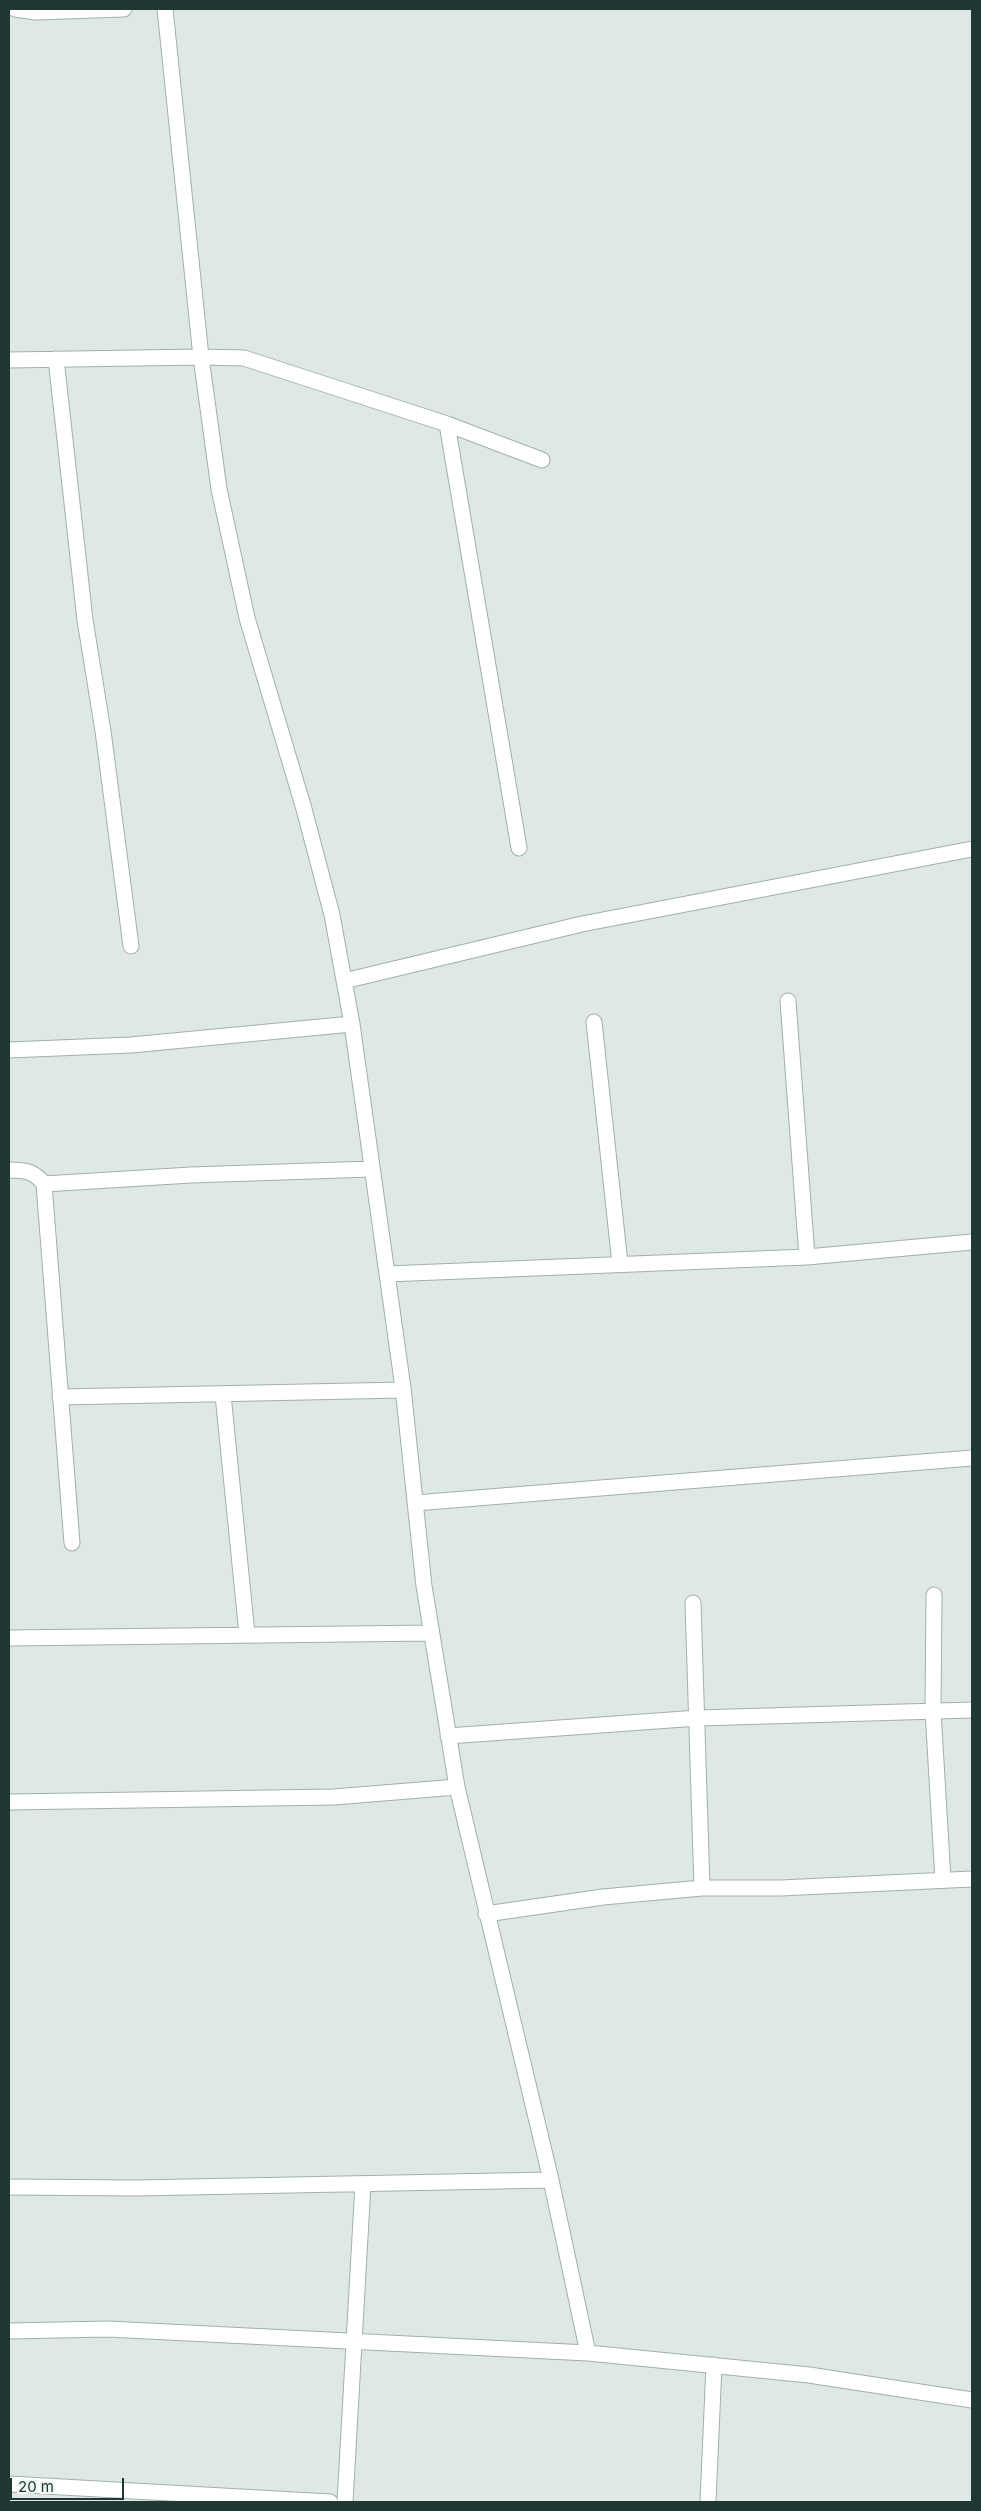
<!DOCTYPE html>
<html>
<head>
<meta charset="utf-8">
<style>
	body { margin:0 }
	#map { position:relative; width:981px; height:2511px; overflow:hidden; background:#dee9e5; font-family:Inter,sans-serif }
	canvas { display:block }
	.frame { position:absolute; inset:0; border:10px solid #203834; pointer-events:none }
	.scale { position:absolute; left:10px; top:2478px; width:114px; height:22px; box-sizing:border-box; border:2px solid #203834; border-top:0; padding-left:6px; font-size:15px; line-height:18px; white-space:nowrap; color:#203834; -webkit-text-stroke:4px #eef6f3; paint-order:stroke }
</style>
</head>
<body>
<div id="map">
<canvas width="981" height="2511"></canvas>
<div class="frame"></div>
<div class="scale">20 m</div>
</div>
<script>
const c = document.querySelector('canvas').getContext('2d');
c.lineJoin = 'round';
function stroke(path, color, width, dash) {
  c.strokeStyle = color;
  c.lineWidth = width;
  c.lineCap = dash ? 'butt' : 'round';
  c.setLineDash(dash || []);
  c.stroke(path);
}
const minor = new Path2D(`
	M15,9L36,12L124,9
	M165,9L201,357L219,489L247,618L304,809L332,915L352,1024L403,1388L424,1586L457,1787L551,2180L588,2353
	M56,359L85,620L103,731L131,946
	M9,360L201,357L244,358L447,424L542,460
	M447,424L519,848
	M344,981L582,924L972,849
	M788,1001L807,1257
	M594,1022L620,1264
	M9,1050L131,1045L352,1024
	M9,1170C25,1170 34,1171 44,1184L72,1543
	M44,1184L191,1175L372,1169
	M387,1274L807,1257L972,1242
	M223,1395L247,1634
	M60,1397L403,1390
	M415,1503L972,1458
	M934,1595L933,1711L943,1880
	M693,1603L702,1888
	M9,1638L431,1633
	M448,1736L698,1718L972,1710
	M9,1802L334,1797L457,1787
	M486,1914L603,1897L702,1888H781L972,1879
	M9,2187L136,2188L551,2180
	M9,2331L108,2329L588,2353L809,2375L972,2400
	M9,2484L330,2502
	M345,2502L363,2184
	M708,2502L714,2365`);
stroke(minor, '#a1b0ac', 17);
stroke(minor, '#fff', 15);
</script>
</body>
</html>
